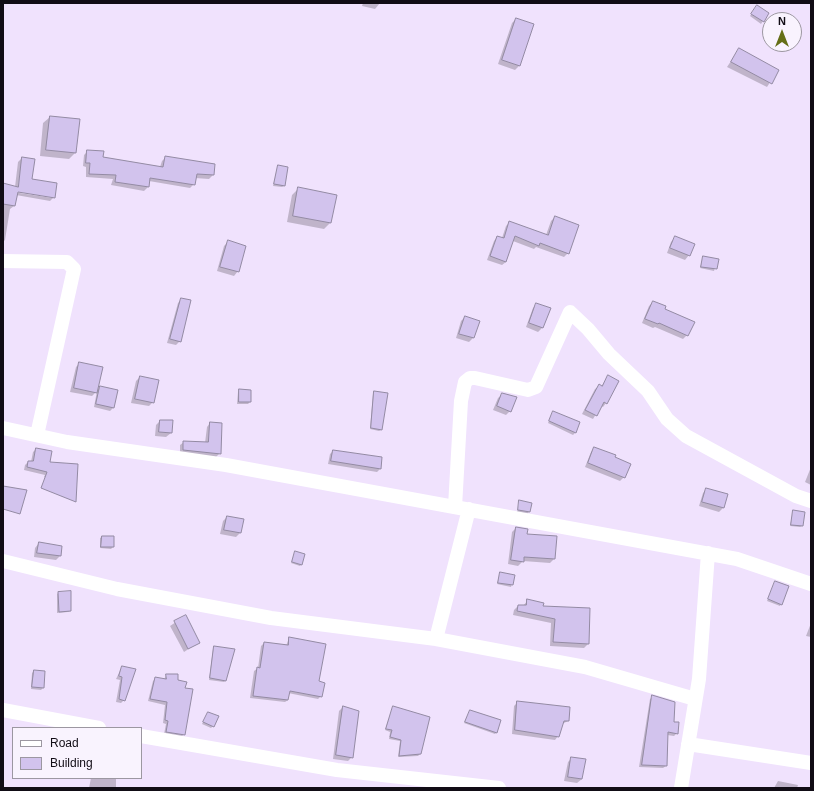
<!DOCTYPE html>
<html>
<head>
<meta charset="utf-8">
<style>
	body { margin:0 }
	#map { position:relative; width:814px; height:791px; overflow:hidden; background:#f0e2fd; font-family:Arial,sans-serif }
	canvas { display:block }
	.frame { position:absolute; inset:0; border:4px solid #110c15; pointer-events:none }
	.legend { position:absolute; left:12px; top:727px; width:130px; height:52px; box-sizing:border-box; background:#f9f3fe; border:1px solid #9c97a1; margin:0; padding:5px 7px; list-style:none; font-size:12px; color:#110c15 }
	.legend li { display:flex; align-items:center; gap:8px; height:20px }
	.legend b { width:20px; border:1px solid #9c97a1 }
	.north { position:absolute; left:762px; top:12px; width:40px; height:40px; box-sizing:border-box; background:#f9f3fe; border:1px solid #9c97a1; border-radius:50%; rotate:0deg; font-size:11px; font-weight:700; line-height:16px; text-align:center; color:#110c15 }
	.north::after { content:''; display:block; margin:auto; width:14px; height:18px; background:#656f17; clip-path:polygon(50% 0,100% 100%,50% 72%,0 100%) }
</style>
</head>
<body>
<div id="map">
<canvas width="814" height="791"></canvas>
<div class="frame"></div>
<ul class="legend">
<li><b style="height:5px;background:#fff"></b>Road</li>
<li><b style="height:11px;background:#d2c3ed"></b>Building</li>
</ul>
<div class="north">N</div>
</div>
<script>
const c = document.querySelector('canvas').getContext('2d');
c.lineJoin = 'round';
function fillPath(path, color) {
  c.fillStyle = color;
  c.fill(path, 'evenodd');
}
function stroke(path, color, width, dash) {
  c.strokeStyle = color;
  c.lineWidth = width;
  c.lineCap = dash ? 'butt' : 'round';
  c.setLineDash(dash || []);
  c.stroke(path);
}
fillPath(new Path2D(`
	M363,3H380L375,9L362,6Z
	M757,6L768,13L761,24L750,16Z
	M516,19L519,66L515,70L498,64L512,23Z
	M773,44H787L783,51L772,47Z
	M739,49L778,70L767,87L727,67Z
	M50,117L79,120L75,153L69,159L40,156L43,123Z
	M88,151L102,158L160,167L162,161L166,157L214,164L213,175L209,179L195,178L194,184L190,188L149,181L148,187L144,191L111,185L113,179L86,177V167L83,166L84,155Z
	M22,158L31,180L54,197L50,201L16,195L14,206L10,209L5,240L3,242V184L15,187L18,162ZM13,190L52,196V198L13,192Z
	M278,166L284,186L282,187L273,186Z
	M299,188L330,223L324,229L287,222L292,195Z
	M555,217L568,253L564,257L536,247L534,249L513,241L506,262L502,265L487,260L494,241L497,237L502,238L506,226L510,222L546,235L551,221Z
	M675,238L689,255L685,260L667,253L671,242Z
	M228,242L238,271L234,276L217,271L224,246Z
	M703,257L717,260L714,271L700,268Z
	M182,299L180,341L176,345L167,343L178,303Z
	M653,302L664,309L687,335L683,339L655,327L653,328L642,323L649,306Z
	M537,304L543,327L538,332L526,327L533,308Z
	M465,317L478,321L473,338L469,342L456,338L461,321Z
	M80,363L96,391L100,387L113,408L110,411L94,407L97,391L92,396L70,392L76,367Z
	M608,376L606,403L603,407L601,406L593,419L582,414L595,389L599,386L601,387Z
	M140,377L153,402L149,406L131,403L136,381Z
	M240,390L250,402L248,404H237L238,392Z
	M375,392L381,430L379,431L370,429L373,394Z
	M503,394L510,411L506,415L493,410L498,398Z
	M552,414L579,423L575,433L573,435L548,423Z
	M160,421L171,433L166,437L155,436L156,425Z
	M210,423L220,453L216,457L180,453V445L184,442L205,443L207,427Z
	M594,448L614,458L624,477L620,481L585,467L591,452Z
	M36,449L49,463L73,485L44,477L45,475L24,470L25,465L28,462H31L33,452Z
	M333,451L380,469L377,472L328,464L330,454Z
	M811,467V485L805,482Z
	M707,489L723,508L719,512L699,506L703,493Z
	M520,501L529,512L527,514L517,512Z
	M793,511L802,526L800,527L790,526Z
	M227,517L240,533L236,537L220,534L223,521Z
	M516,528L526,535L554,559L550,563L523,561L518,566L508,564L512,532Z
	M102,537L113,547L111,549L100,548V538Z
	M39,543L61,547L60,556L56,560L34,557L35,548Z
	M295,552L302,564L300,566L291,563Z
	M500,573L514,576L511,587L497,584Z
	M775,582L781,604L780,606L767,601Z
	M58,593L70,611L68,612L57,613V594Z
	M528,600L542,607L588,644L584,648L550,646L551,623L513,615L514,610L518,606H523Z
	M185,616L199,642L184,652L170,626Z
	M811,623V637L806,636Z
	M289,638L318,682L321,696L318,699L288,693V700L285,702L250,698L254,671L258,668L261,646L264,643L286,646Z
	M215,647L226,680L224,682L209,680L213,649Z
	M122,667L124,700L121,703L116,702L120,680L116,679Z
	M34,671L43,688L41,690L31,689L32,673Z
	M166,675L177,680L184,689V734L181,737L164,734L166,724L163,723L165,705L148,701L153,681L156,678L164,680Z
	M653,697L673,722L677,733L674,736L667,735L666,766L663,768L639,767L650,699Z
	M518,702L568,721L562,724L558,736L555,740L512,734L514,706Z
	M343,707L352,757L348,761L333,759L339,711Z
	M393,707L420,754L418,756L398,757L400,741L389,739L390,732L385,730Z
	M470,711L496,733L495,734L464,723Z
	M208,713L213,726L211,728L202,724Z
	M572,758L582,779L577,783L564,781L568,762Z
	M91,778H116V788H89Z
	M778,781L798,785L797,788H774Z`), '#0003');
const building = new Path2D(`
	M757,5L769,13L764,22L751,14Z
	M516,18L534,24L520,66L502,60Z
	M739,48L779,70L772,84L731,62Z
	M50,116L80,119L76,153L46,150Z
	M87,150L104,151L103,157L163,167L165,156L215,164L214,175L197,174L195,185L150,178L149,187L115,182L116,175L89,174L90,163H86Z
	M22,157L35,159L32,179L57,183L55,198L18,192L15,206L3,204V183L18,187Z
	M278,165L288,167L285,186L274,184Z
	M298,187L337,195L331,223L293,216Z
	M555,216L579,225L569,254L540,243L539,246L515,236L506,262L490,256L497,236L504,238L509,221L548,235Z
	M675,236L695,244L690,256L670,248Z
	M228,240L246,246L239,272L220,267Z
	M703,256L719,259L717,269L701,267Z
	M181,298L191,300L181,342L170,339Z
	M653,301L666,306L665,309L695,322L688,336L659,323L658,324L645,319Z
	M536,303L551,308L543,328L529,323Z
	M465,316L480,321L474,338L459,334Z
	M79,362L103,367L97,393L74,388Z
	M608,375L619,381L607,404L604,402L597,416L585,410L599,384L602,386Z
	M140,376L159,380L154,403L135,399Z
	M100,386L118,390L114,408L96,404Z
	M239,389L251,390V402H239Z
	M374,391L388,393L382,430L371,428Z
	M502,393L517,397L511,412L497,406Z
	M553,411L580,422L576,433L549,421Z
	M160,420H173L172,433L159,432Z
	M210,422L222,423L221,454L183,450V441L208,442Z
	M594,447L616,455L615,457L631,464L625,478L588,463Z
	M36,448L52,451L50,462L78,464L76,502L41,488L47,472L27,467L28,461H33Z
	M333,450L382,457L381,469L331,461Z
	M3,486L27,490L20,514L3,509Z
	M706,488L728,494L724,508L702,502Z
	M519,500L532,503L530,512L518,510Z
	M793,510L805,512L803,526L791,525Z
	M227,516L244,519L241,533L224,530Z
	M516,527L528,529L527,534L557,536L555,559L524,557V562L511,560Z
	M102,536H114V547H101Z
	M39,542L62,546L61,556L37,553Z
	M295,551L305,554L302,565L292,562Z
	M500,572L515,575L513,585L498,583Z
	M775,581L789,586L782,605L768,599Z
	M71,591V611L59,612L58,592Z
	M527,599L544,603L543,606L590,608L589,644L553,642L555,619L517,611L518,605H526Z
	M186,615L200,643L188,649L174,621Z
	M289,637L326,644L319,681L325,683L322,697L290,691L288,700L253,696L257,667L260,668L264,642L288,645Z
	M214,646L235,649L226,681L210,678Z
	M122,666L136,669L125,701L119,699L122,677L119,676Z
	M34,670L45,671L44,688L32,687Z
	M166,674H178V680L187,682L185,688L193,689L185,735L166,732L168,721L165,720L167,702L150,699L155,677L166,679Z
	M652,695L675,702L674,722H679L678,734L668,732L667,766L642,765Z
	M517,701L570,707L569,721H564L559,737L515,730Z
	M343,706L359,711L353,758L336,755Z
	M393,706L430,717L421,754L399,756L401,740L390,737L392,730L386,729Z
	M470,710L501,720L497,733L465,722Z
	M208,712L219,716L214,727L203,722Z
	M571,757L586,759L582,779L568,777Z`);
fillPath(building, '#d2c3ed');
stroke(building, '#938aa3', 1);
stroke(new Path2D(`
	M3,261L67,262L74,269L37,435
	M3,428L67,442L226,465L737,559L811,584
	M455,507L461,401L465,382L470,378H475L528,390L536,387L570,312L588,329L609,354L648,391L667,419L686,436L796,496L811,501
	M3,561L117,589L271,618L436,639L585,667L695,699
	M436,639L469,509
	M3,710L99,728
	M141,736L337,770L499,788
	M688,744L811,763
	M681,788L699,679L708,553`), '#fff', 14);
</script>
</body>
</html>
